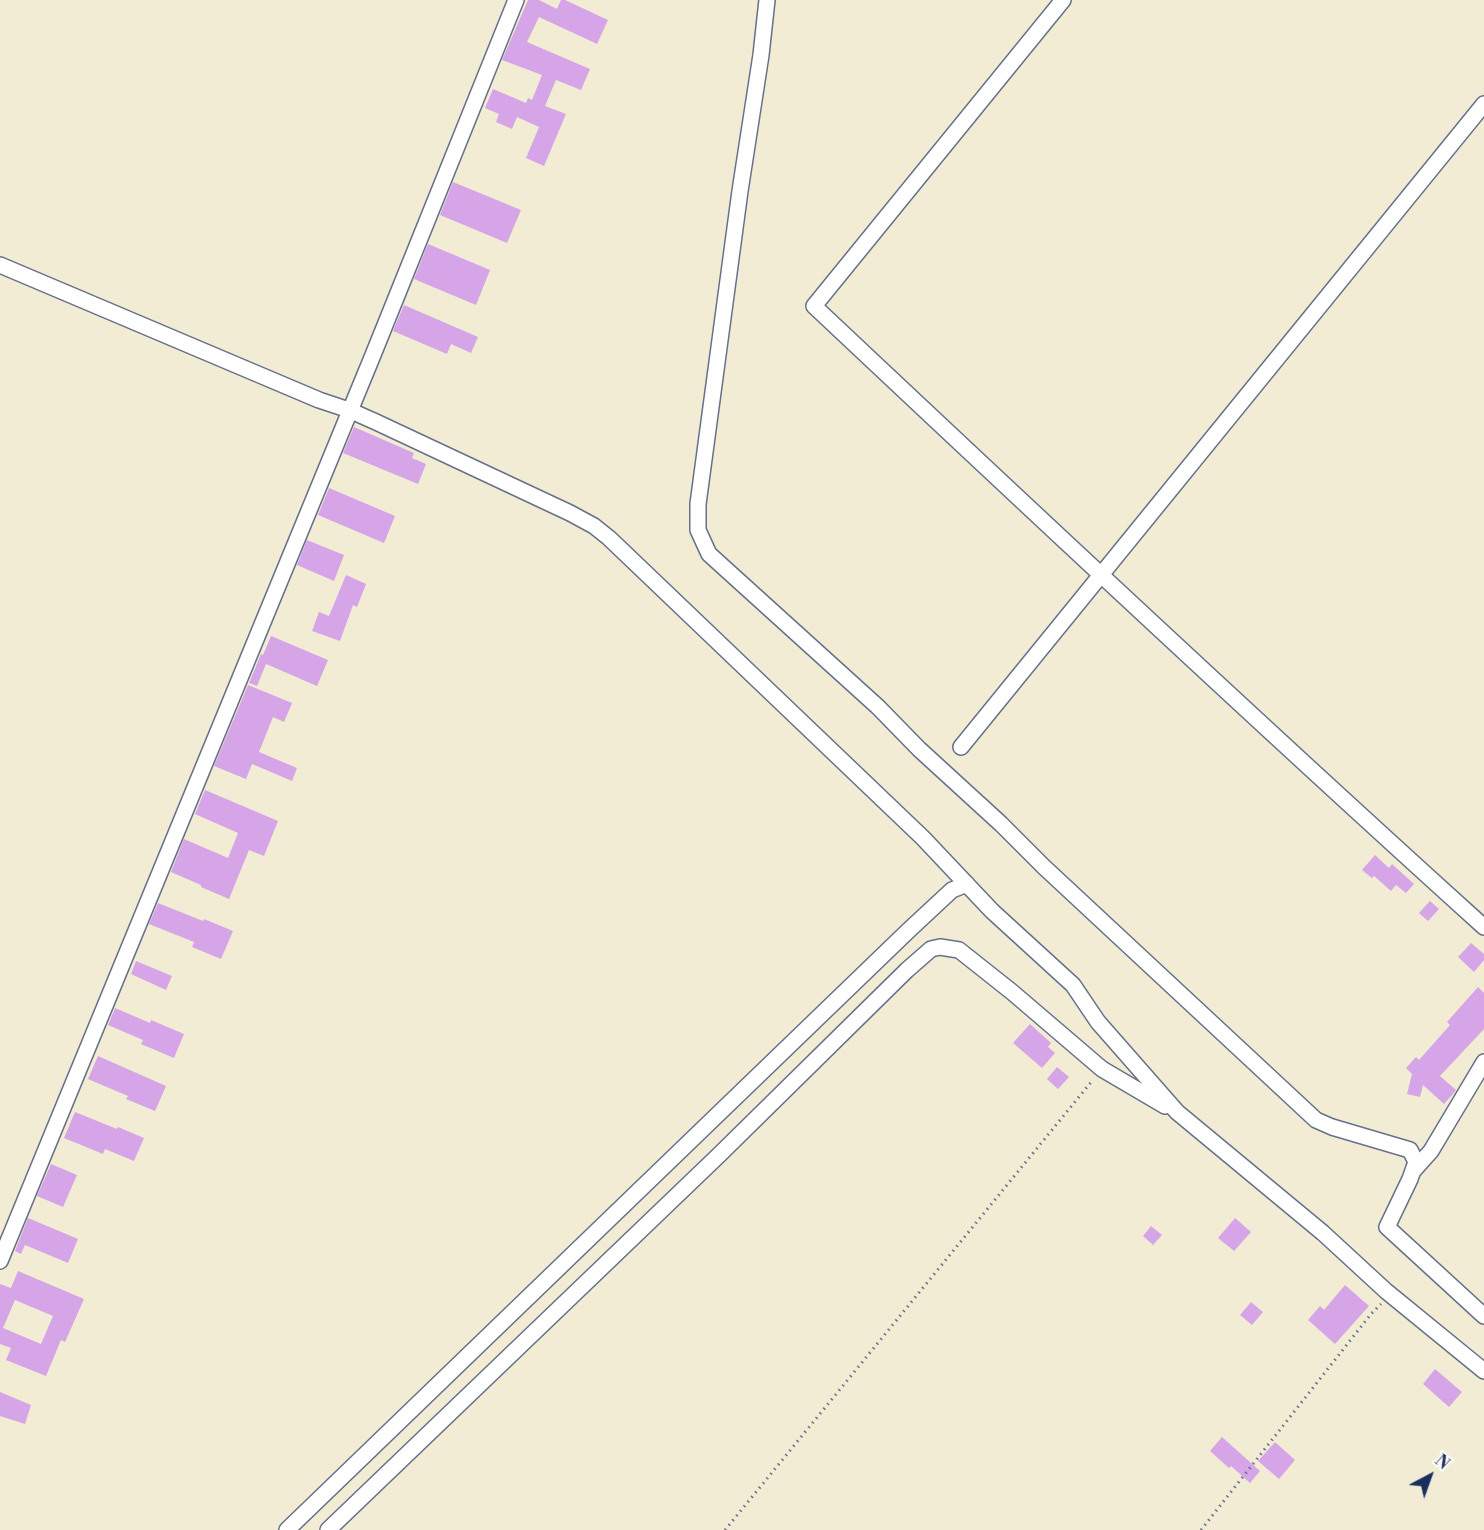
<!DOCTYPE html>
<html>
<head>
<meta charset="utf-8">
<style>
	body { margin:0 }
	#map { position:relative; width:1484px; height:1530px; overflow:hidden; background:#f2ecd5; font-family:"Libre Bodoni",serif }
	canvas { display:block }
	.north { position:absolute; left:1400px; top:1446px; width:60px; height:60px; -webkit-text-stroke:4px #fdfcf7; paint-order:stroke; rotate:41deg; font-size:16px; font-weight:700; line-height:24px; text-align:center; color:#1b2f5e }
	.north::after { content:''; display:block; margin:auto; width:21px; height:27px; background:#1b2f5e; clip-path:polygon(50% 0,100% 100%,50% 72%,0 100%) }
</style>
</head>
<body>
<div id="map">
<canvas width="1484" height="1530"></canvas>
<div class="north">N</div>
</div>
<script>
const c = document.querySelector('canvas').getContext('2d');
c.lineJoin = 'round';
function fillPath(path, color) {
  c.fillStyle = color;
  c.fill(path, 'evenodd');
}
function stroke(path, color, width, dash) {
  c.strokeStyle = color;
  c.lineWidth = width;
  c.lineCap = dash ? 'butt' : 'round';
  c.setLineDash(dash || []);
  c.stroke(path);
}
fillPath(new Path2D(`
	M528,0H539L557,9L561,0H565L608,20L597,44L539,17L527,42L590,69L581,90L556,80L545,106L566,114L544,166L526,158L539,127L517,117L512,129L496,122L499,114L485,108L493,89L526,103L528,98L532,100L542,75L502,60Z
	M453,182L521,210L507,243L440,215Z
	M428,244L490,270L476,305L414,279Z
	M404,305L478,337L471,353L451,344L447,354L393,331Z
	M354,427L414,453L412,458L426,464L418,484L343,453Z
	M329,488L395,516L384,543L318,515Z
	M307,540L344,555L334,581L297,565Z
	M346,575L366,584L357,607L353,605L340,641L312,631L319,612L329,616Z
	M271,636L328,660L317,686L266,664L257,686L249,683L261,654L263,655Z
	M248,685L292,703L284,722L273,717L259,752L297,768L292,781L252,764L246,779L214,766Z
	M205,790L278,821L264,856L249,850L229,899L201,887V885L171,872L184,839L228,858L238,833L195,814Z
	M1375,855L1389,868L1392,864L1414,884L1406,893L1396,885L1391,891L1374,876L1372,878L1362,870Z
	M1430,901L1439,909L1428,921L1419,913Z
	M158,903L203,921L204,919L233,931L221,959L192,947L194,942L149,924Z
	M1471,943L1484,954V960L1474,972L1458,957Z
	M136,961L172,976L166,990L131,974Z
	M1478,987L1484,993V1029L1440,1076L1456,1090L1453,1094L1444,1104L1423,1085L1420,1097L1407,1094L1412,1074L1406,1068L1416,1057L1419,1060L1450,1025L1447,1022Z
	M115,1008L150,1023L151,1020L184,1034L174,1058L141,1044L143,1040L108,1025Z
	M1030,1024L1051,1043L1048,1047L1055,1053L1042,1068L1013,1043Z
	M98,1056L166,1086L155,1111L126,1099L128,1096L88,1079Z
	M1057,1067L1069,1077L1058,1089L1047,1079Z
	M75,1112L117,1129L118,1127L144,1138L134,1161L105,1149L103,1154L64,1138Z
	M51,1164L77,1175L63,1207L37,1196Z
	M28,1218L78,1239L68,1263L25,1245L21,1254L15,1251Z
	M1235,1218L1251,1232L1234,1251L1218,1238Z
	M1151,1226L1162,1235L1153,1245L1143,1236Z
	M18,1271L84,1299L65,1342L61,1340L46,1376L6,1360L11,1348L0,1344V1284L11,1288ZM15,1300L53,1316L41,1344L3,1328Z
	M1345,1285L1369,1306L1335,1344L1308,1320L1320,1306L1324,1310Z
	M1251,1302L1263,1312L1252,1325L1240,1315Z
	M1435,1369L1462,1392L1449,1407L1423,1384Z
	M0,1392L31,1405L25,1424L0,1416Z
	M1222,1437L1260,1471L1250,1483L1231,1466L1229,1468L1210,1451Z
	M1275,1442L1295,1460L1279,1479L1258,1461Z`), '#d5a5e7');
const minor = new Path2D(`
	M767,0L761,55L740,191L698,504V530L709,554L878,707L919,749L1001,824L1044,867L1316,1120L1332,1127L1410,1150L1416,1162L1410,1179L1387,1227L1484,1316
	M1063,0L814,306C1036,515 1258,723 1484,927
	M0,265L319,400L349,410L376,422L570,513L594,526L609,538L923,838L992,911L1073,985L1098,1022L1177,1112L1323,1233L1386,1291L1484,1371
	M961,747L1484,104
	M1413,1171L1431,1151L1484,1062
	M0,1261L373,355L516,0
	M287,1530L909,930L952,890L967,884
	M328,1530L719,1155L907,970L931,949L940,947L959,950L1012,992L1102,1069L1165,1106`);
stroke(minor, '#667188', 18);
stroke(new Path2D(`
	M725,1530L1092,1081
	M1201,1530L1371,1314L1381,1304`), '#667188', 3, [1.5, 4.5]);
stroke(minor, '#fff', 15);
</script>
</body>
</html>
